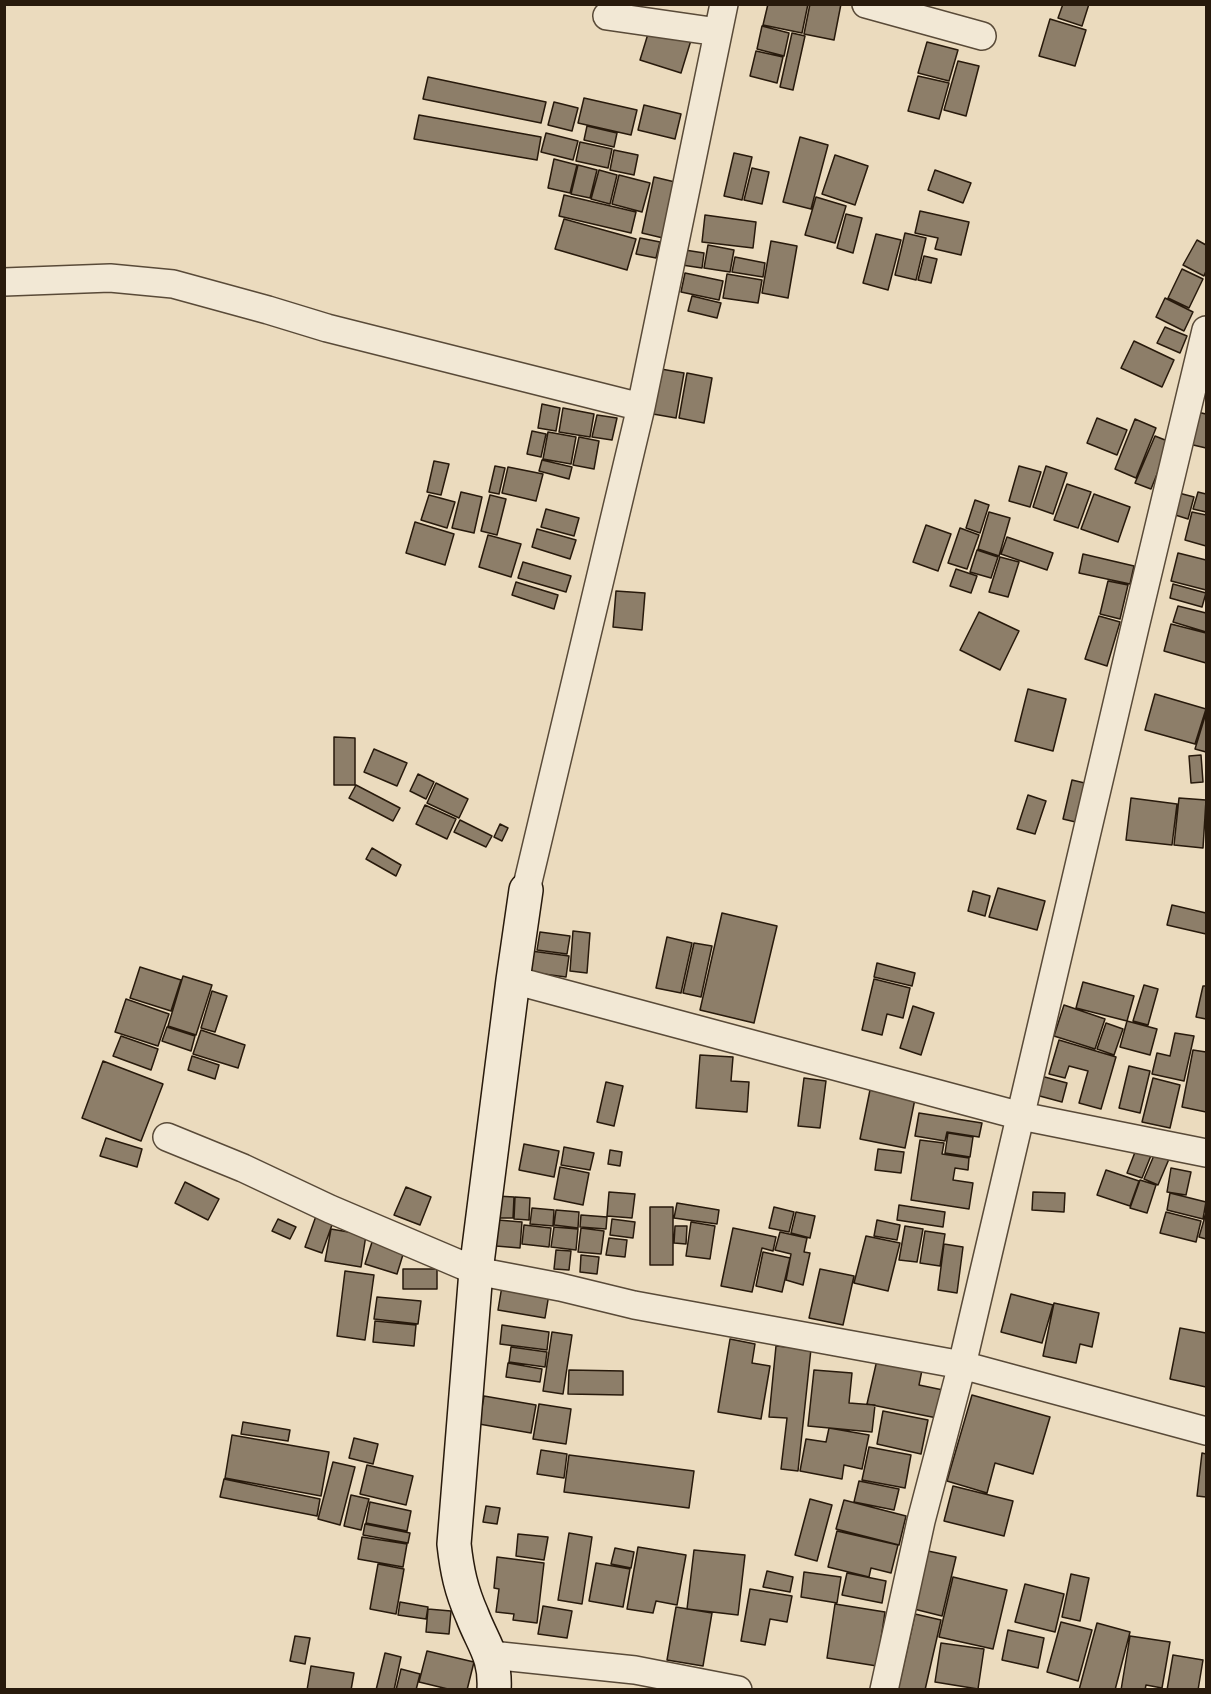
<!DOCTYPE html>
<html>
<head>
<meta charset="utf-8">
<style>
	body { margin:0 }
	#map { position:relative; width:1211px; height:1694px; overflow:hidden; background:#ebdbbe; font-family:"Libre Caslon Text",serif }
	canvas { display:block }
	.frame { position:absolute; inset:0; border:6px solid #281a0c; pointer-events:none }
</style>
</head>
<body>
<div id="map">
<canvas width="1211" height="1694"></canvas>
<div class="frame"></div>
</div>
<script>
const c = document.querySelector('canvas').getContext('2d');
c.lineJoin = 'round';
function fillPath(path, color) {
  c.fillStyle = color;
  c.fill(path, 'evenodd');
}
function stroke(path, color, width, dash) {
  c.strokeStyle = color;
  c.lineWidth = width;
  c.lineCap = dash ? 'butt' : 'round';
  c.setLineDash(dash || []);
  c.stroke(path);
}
const building = new Path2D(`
	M768,4H808L802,33L763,25Z
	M810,4H841L834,40L804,34Z
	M1063,4H1089L1082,26L1058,18Z
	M1050,19L1086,30L1075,66L1039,56Z
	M651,24L692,37L681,73L640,60Z
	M762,26L789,33L784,56L757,49Z
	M792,33L805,36L793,90L780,87Z
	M927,42L958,50L949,81L918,73Z
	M756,51L783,57L777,83L750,76Z
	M958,61L979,66L966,116L944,110Z
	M918,76L949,83L939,119L908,111Z
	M428,77L546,102L541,123L423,99Z
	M584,98L637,110L631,135L578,123Z
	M554,102L578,108L572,131L548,125Z
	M644,105L681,114L675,139L638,130Z
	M419,115L541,137L537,160L414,139Z
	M587,126L617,133L614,147L584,140Z
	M546,133L578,141L573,160L541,152Z
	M800,137L828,145L811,209L783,202Z
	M580,142L612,149L608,168L576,161Z
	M614,150L638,155L634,175L610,170Z
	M734,153L752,157L742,200L724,196Z
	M835,155L868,166L855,205L822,194Z
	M554,159L577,165L570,193L548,188Z
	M578,165L597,170L590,198L571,194Z
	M752,168L769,172L762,204L744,200Z
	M599,170L617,175L610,204L591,199Z
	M935,170L971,183L963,203L928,190Z
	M619,175L650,183L642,212L612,204Z
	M654,177L675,182L663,238L642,233Z
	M564,195L636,212L631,233L559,216Z
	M816,197L846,206L835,243L805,235Z
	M920,211L969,222L961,255L935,249L938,238L915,233Z
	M846,214L862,218L853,253L837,248Z
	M705,215L756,222L753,248L702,242Z
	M564,219L636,239L627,270L555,249Z
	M905,233L926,238L916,280L895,275Z
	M876,234L901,240L888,290L863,283Z
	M640,238L660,242L656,258L636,254Z
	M1197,240L1206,245V271L1204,276L1183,265Z
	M771,241L797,246L788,298L762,293Z
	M708,245L734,250L730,272L704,268Z
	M685,250L704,253L702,268L682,265Z
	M924,256L937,259L931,283L918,280Z
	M735,257L765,263L763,277L732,272Z
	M1182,269L1203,279L1189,308L1168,298Z
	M685,273L723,281L719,300L681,292Z
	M727,274L762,280L758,303L723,298Z
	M692,296L721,303L717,318L688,311Z
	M1165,298L1193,312L1184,331L1156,317Z
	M1165,327L1187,336L1180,353L1157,343Z
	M1134,341L1174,360L1162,387L1121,368Z
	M661,369L684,373L676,418L653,414Z
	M687,373L712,378L704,423L679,418Z
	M542,404L560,408L556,431L538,428Z
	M563,408L594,414L590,437L559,432Z
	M1197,412L1206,414V448L1189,444Z
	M597,415L617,418L612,440L592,437Z
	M1097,418L1127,430L1117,455L1087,443Z
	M1135,419L1156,428L1136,478L1115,469Z
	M532,431L546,434L541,457L527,454Z
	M548,432L576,437L571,464L543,459Z
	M1155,436L1170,442L1151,489L1135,483Z
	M579,437L599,441L594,469L573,465Z
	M542,460L572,467L569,479L539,471Z
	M434,461L449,464L441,495L427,492Z
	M495,466L505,468L499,494L489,492Z
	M1019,466L1041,472L1030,507L1009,501Z
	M1046,466L1067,473L1053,514L1033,507Z
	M508,467L543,474L536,501L502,493Z
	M1067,484L1091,492L1078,528L1054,520Z
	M461,492L482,497L474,533L452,528Z
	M1175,492L1194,497L1188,519L1169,513Z
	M1198,492L1206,494V512L1193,509Z
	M1094,494L1130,507L1118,542L1081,529Z
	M429,495L455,502L447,528L421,520Z
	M490,495L506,499L497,535L481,531Z
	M975,500L989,505L980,533L966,528Z
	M546,509L579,518L574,536L541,527Z
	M989,512L1010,518L999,556L978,549Z
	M1192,512L1206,515V546L1185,540Z
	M415,522L454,534L445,565L406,553Z
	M926,525L951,534L938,571L913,562Z
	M960,528L979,535L967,569L948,563Z
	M537,529L576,540L570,559L532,547Z
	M488,535L521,544L511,577L479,567Z
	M1007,537L1053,553L1047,570L1001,554Z
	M977,550L998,557L991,578L970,572Z
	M1178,553L1206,560V590L1171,581Z
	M1083,554L1134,566L1130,584L1079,573Z
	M1000,557L1019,562L1008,597L989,592Z
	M523,562L571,576L566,592L518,578Z
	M956,569L977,576L971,593L950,586Z
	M1108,581L1128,585L1120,619L1100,614Z
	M516,582L558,595L554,609L512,595Z
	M1173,584L1206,593L1202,607L1170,598Z
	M616,591L645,593L642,630L613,627Z
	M1178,606L1206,613V632L1173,622Z
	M979,612L1019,631L1000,670L960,650Z
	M1099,616L1120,622L1107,666L1085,659Z
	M1171,624L1206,633V663L1164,651Z
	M1028,689L1066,699L1053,751L1015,741Z
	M1155,694L1206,709L1195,744L1145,730Z
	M1206,713V752L1195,749Z
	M334,737L355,738V785H334Z
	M374,749L407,763L397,786L364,772Z
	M1201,755L1203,782L1191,783L1189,756Z
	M418,774L434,782L426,799L410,791Z
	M1072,780L1093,785L1084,824L1063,819Z
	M436,783L468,799L459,818L427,803Z
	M356,785L400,808L393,821L349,798Z
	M1028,795L1046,801L1035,834L1017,829Z
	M1131,798L1177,804L1172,845L1126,840Z
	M1179,798L1206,800L1203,848L1174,845Z
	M425,805L456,819L447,839L416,824Z
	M460,820L492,836L486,847L454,832Z
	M500,824L508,828L502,841L494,837Z
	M372,848L401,865L396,876L366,859Z
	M998,888L1045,901L1037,930L989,917Z
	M973,891L990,896L985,916L968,911Z
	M1172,905L1206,913V934L1167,925Z
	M722,913L777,926L754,1023L700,1010Z
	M573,931L590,933L587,973L570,971Z
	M540,932L570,936L567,954L537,950Z
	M667,937L692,943L681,993L656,988Z
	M694,943L712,946L701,997L683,993Z
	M531,951L569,956L566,977L528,972Z
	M877,963L915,973L912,986L874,977Z
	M140,967L181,980L171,1011L130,998Z
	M183,976L212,985L196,1035L168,1026Z
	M874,979L910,988L903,1018L887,1014L882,1035L862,1030Z
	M1083,982L1134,996L1127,1021L1076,1008Z
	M1144,985L1158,989L1148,1025L1133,1021Z
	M1203,986H1206V1019L1196,1017Z
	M212,991L227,996L215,1032L201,1028Z
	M126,999L169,1014L158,1046L115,1032Z
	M1064,1005L1105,1019L1095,1049L1054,1036Z
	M913,1006L934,1013L921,1055L900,1048Z
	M1127,1021L1157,1029L1150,1055L1120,1047Z
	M1106,1023L1123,1029L1114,1055L1097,1049Z
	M167,1027L195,1036L191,1051L162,1041Z
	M201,1030L245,1045L238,1068L193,1054Z
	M1175,1033L1194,1036L1184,1081L1152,1074L1157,1053L1170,1056Z
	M121,1036L158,1049L151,1070L113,1056Z
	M1059,1040L1116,1057L1101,1109L1079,1103L1088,1071L1069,1066L1065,1078L1049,1074Z
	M1193,1050L1206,1052V1112L1182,1107Z
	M700,1055L733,1057L731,1081L749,1082L747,1112L696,1108Z
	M192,1056L219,1065L215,1079L188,1070Z
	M103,1061L163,1084L141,1141L82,1118Z
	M1129,1066L1150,1071L1140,1113L1119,1108Z
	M1041,1076L1067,1083L1062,1102L1036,1095Z
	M804,1078L826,1081L820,1128L798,1126Z
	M1153,1078L1180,1085L1170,1128L1142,1122Z
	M606,1082L623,1086L614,1126L597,1122Z
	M870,1090L915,1099L905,1148L860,1139Z
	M919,1113L982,1123L979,1137L947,1132L945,1141L915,1136Z
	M948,1133L973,1137L970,1157L945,1153Z
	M106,1138L142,1149L137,1167L100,1156Z
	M920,1140L944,1143L942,1154L969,1158L968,1170L955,1168L953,1180L973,1183L969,1209L911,1200Z
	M524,1144L559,1151L554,1177L519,1170Z
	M564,1147L594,1153L590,1170L561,1165Z
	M1137,1147L1152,1153L1142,1178L1127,1173Z
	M878,1149L904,1152L901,1173L875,1170Z
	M610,1150L622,1152L620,1166L608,1164Z
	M1155,1153L1169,1159L1158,1185L1144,1179Z
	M560,1167L589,1173L583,1205L554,1199Z
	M1171,1168L1191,1172L1186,1195L1167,1192Z
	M1106,1170L1139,1181L1130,1206L1097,1195Z
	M1140,1180L1156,1185L1147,1213L1130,1208Z
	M185,1182L219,1199L208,1220L175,1203Z
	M406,1187L431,1197L420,1225L394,1215Z
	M609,1192L635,1194L632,1218L607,1216Z
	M1033,1192L1065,1193L1064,1212L1032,1210Z
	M1170,1193L1206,1202L1203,1219L1167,1210Z
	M497,1196L514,1197L513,1218H496Z
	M515,1197L530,1198L529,1220L514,1219Z
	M677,1203L719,1210L717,1224L674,1218Z
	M899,1205L945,1212L943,1227L897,1220Z
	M650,1207H673V1265H650Z
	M774,1207L794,1212L789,1232L769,1228Z
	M532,1208L554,1210L553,1226L530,1224Z
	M556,1210L579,1212L578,1228L554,1225Z
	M796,1212L815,1216L810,1238L791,1233Z
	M1166,1212L1201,1221L1196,1242L1160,1233Z
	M1206,1213V1239L1199,1237Z
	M581,1215L607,1217L606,1229L580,1227Z
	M316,1216L333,1222L322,1253L305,1247Z
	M278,1219L296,1227L290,1239L272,1231Z
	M612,1219L635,1222L633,1238L610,1235Z
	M498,1220L522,1222L520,1248L496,1246Z
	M877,1220L900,1225L897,1240L874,1236Z
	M691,1222L715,1226L710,1259L686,1256Z
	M524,1225L551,1228L549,1247L522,1244Z
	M675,1226H687L686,1244L674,1243Z
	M905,1226L923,1229L917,1262L899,1260Z
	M554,1227L578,1229L576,1250L551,1247Z
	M581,1228L604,1231L601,1254L578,1252Z
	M733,1228L776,1237L773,1251L762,1248L752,1292L721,1286Z
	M331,1229L366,1235L361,1267L325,1261Z
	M925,1231L945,1234L940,1266L920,1263Z
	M780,1232L807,1238L804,1252L810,1253L803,1285L786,1280L791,1254L775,1250Z
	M866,1236L900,1243L888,1291L854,1283Z
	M609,1238L627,1240L625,1257L606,1255Z
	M373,1239L405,1248L397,1274L365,1264Z
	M944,1244L963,1247L957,1293L938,1290Z
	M556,1250L571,1251L569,1270L554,1269Z
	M763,1252L790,1258L782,1292L756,1286Z
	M581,1255L599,1257L597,1274L580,1272Z
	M403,1269H437V1289H403Z
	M820,1269L854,1276L843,1325L809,1318Z
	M345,1271L374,1275L365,1340L337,1336Z
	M503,1280L550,1288L545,1318L498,1310Z
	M1011,1294L1053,1305L1042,1343L1001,1332Z
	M377,1297L421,1301L418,1324L374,1319Z
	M1054,1303L1099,1313L1092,1347L1080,1344L1076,1363L1043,1356Z
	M375,1321L416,1325L414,1346L373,1342Z
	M502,1325L549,1332L547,1350L500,1344Z
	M1180,1328L1206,1333V1387L1170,1379Z
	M552,1332L572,1335L563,1394L543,1391Z
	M730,1339L755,1344L752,1363L770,1366L761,1419L718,1412Z
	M776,1346L811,1349L798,1471L781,1469L787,1418L769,1417Z
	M511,1347L547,1352L545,1367L509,1362Z
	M879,1351L924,1360L919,1385L943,1390L937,1418L867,1404Z
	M508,1363L542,1369L540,1382L506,1377Z
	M569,1370L623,1371V1395L568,1394Z
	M814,1370L852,1373L849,1403L875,1405L872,1432L808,1426Z
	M972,1395L1050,1417L1033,1474L995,1463L987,1493L947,1481Z
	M484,1396L536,1405L531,1433L479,1424Z
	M539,1404L571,1409L566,1444L533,1439Z
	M883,1411L928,1420L921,1454L877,1444Z
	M243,1422L290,1430L288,1441L241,1434Z
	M829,1428L869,1435L862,1469L844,1465L842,1479L800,1471L806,1439L826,1442Z
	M232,1435L329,1452L321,1496L225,1478Z
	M354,1438L378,1444L373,1464L349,1458Z
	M869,1447L911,1455L905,1488L862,1480Z
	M541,1450L567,1454L564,1478L537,1474Z
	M1202,1453L1206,1454V1497L1197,1496Z
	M569,1455L694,1471L689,1508L564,1492Z
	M333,1462L355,1467L340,1525L318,1519Z
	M367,1465L413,1476L406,1505L360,1494Z
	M224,1479L320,1499L317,1516L220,1497Z
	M859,1481L899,1489L894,1510L854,1502Z
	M953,1486L1013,1501L1004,1536L944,1521Z
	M351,1495L369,1499L361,1530L344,1526Z
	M810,1499L832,1505L817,1561L795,1555Z
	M844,1500L906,1516L899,1545L836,1529Z
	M370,1502L411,1511L407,1531L366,1523Z
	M486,1506L500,1508L497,1524L483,1522Z
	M365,1524L410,1533L408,1543L363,1535Z
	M837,1531L898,1545L891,1573L871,1568L869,1577L828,1567Z
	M569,1533L592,1537L582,1604L558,1600Z
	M518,1534L548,1537L544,1560L516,1556Z
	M362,1537L407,1544L403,1567L358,1559Z
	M638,1547L686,1555L677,1605L656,1601L653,1613L627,1609Z
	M615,1548L634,1552L631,1568L611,1564Z
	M694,1550L745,1555L738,1615L687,1609Z
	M928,1551L956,1557L942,1616L914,1609Z
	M497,1557L544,1563L537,1623L513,1620L514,1614L496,1612L499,1589L494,1588Z
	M596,1563L630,1569L623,1607L589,1601Z
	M378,1564L404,1569L396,1614L370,1609Z
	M767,1571L793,1577L790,1592L763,1587Z
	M804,1572L841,1577L837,1603L801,1597Z
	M847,1573L886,1581L882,1603L842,1595Z
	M1071,1574L1089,1578L1080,1621L1062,1617Z
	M953,1577L1007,1590L993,1649L939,1637Z
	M1025,1584L1064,1594L1055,1632L1015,1622Z
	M750,1589L792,1596L787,1622L770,1619L765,1645L741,1641Z
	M400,1602L428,1607L426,1619L398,1615Z
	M835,1604L885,1612L877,1666L827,1658Z
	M543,1606L572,1611L567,1638L538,1634Z
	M676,1607L712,1613L703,1666L667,1660Z
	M428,1609L451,1611L449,1634L426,1632Z
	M915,1614L941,1620L925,1690H898Z
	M1061,1622L1092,1630L1078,1681L1047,1672Z
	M1097,1623L1130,1632L1115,1690H1079Z
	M1008,1630L1044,1638L1038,1668L1002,1660Z
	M295,1636L310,1638L305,1664L290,1661Z
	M1130,1636L1170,1642L1162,1688L1146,1685L1145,1690H1121Z
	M941,1643L984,1649L978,1689L935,1682Z
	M427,1651L474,1662L467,1690H452L419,1682Z
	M385,1653L401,1657L394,1690H376Z
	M1173,1655L1203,1660L1198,1690H1167Z
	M311,1666L354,1673L351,1690H307Z
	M401,1669L420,1674L416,1690H396Z`);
fillPath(building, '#8d7e69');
stroke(building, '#281a0c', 1.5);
const street = new Path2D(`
	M866,4L982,36
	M607,16L718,32
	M4,282L110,278L173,284L268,310L327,328L641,407
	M1206,330L1135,627L962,1365L1206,1431
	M526,890L641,407L724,4
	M513,980L1021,1116L1206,1153
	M167,1137L243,1168L330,1209L476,1271L560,1287L634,1305L962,1365L921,1521L884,1690
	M491,1655L635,1670L738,1690`);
const secondary = new Path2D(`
	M494,1690C496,1656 483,1644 472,1615C461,1590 457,1571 454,1544L476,1271L513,980L526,890`);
stroke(street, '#594a38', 30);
stroke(secondary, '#281a0c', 36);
stroke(street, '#f2e8d5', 27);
stroke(secondary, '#f2e8d5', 33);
</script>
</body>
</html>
